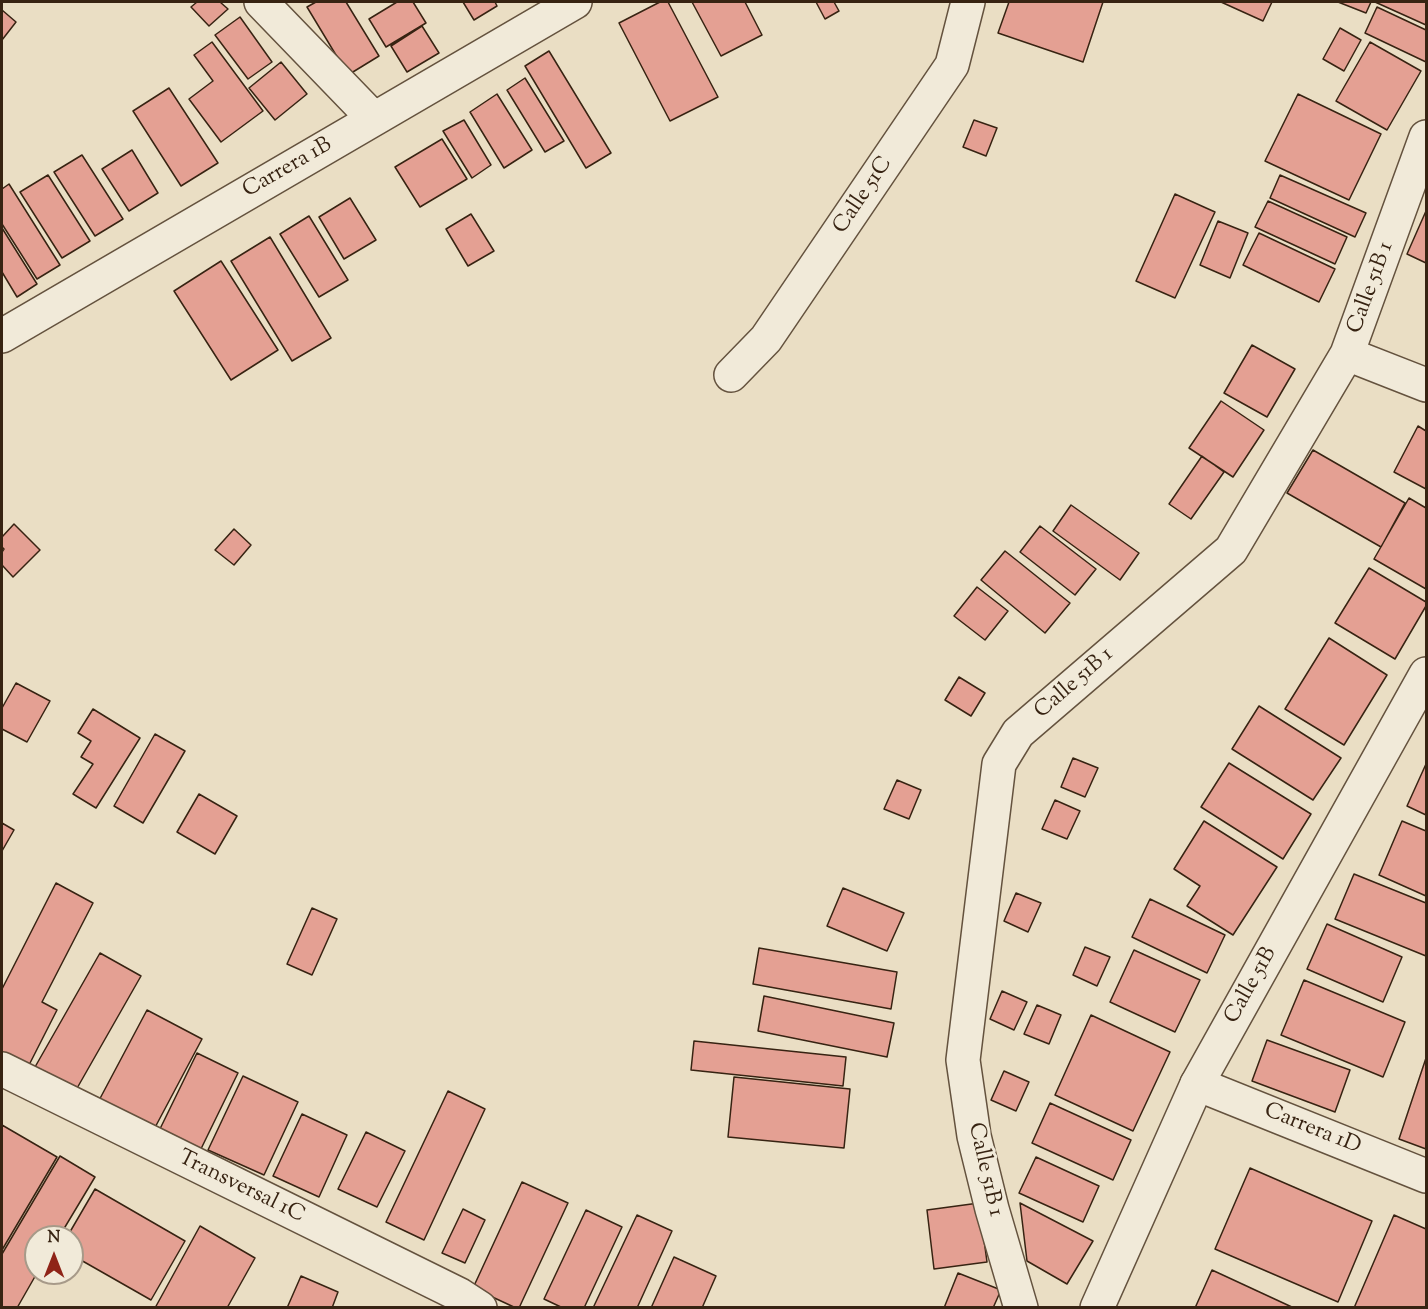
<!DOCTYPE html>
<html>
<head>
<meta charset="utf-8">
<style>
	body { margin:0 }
	#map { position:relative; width:1428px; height:1309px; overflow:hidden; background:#eadec4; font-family:"Sorts Mill Goudy",serif }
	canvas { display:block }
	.frame { position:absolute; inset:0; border:3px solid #372312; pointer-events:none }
	.north { position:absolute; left:24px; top:1225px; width:60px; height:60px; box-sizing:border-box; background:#f1ead9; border:2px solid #a79a89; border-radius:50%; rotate:0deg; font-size:16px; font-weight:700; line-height:24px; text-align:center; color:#372312 }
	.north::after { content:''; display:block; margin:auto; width:21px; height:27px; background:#8f2418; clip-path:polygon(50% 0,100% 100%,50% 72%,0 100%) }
</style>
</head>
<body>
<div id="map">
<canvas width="1428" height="1309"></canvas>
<div class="frame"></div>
<div class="north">N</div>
</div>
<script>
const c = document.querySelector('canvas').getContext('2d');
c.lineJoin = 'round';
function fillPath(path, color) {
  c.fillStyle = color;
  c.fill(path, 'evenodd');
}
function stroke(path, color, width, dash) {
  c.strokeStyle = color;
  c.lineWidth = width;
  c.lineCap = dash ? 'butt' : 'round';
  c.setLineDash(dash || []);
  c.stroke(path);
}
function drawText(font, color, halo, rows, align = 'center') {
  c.font = font + ' "Sorts Mill Goudy",serif';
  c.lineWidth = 6;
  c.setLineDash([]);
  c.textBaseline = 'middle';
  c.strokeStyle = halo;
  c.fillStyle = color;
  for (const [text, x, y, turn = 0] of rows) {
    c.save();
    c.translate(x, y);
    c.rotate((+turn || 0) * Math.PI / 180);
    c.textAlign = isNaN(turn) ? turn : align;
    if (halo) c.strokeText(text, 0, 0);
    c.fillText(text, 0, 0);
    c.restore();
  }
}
const building = new Path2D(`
	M197,2H220L228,9L209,26L191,7Z
	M316,2H346L379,56L348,75L307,7Z
	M397,2H413L426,23L386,47L369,19Z
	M463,2H495L497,6L474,20Z
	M660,2H668L718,97L670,121L619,23Z
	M692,2H745L762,35L721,56Z
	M816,2H834L839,11L825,19Z
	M1009,2H1103L1083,62L998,33Z
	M1221,2H1272L1263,21Z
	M1338,2H1371L1366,13Z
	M1375,2H1426V25Z
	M1377,7L1426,30V62L1365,33Z
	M2,10L16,22L2,40Z
	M240,17L272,62L248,79L215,35Z
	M422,26L439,53L407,72L391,46Z
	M1340,28L1361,40L1344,71L1323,59Z
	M212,42L263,111L221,142L189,99L213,81L194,55Z
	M1370,42L1421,71L1387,130L1336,101Z
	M549,51L611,153L586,168L525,66Z
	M281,62L307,94L275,120L249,88Z
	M525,78L564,141L545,152L507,90Z
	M169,88L218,163L181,186L133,111Z
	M497,94L532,150L504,168L470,112Z
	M1298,94L1381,134L1349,200L1265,161Z
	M464,120L491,165L472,178L443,131Z
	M974,120L997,128L986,156L963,147Z
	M442,139L467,179L420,207L395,167Z
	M132,150L158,193L129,211L102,169Z
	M82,155L123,219L95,236L54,172Z
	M48,175L90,241L62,258L20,192Z
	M1280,175L1366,213L1355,237L1270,198Z
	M9,184L60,265L37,279L2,224V189Z
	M1175,194L1215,212L1175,298L1136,281Z
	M350,198L376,240L344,259L319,217Z
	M1268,201L1347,237L1335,264L1255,227Z
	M1426,211V263L1407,254Z
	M471,214L494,251L468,266L446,229Z
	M309,216L348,280L319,297L280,234Z
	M1218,221L1248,233L1230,278L1200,265Z
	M2,228L37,284L17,297L2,272Z
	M1259,233L1335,269L1319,302L1243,265Z
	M270,237L331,338L292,361L231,261Z
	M221,261L278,350L231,380L174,291Z
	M1252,345L1295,369L1267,417L1224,393Z
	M1221,401L1264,430L1233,477L1189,448Z
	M1418,426L1426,431V489L1394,472Z
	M1313,450L1405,503L1381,547L1287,493Z
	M1202,456L1224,472L1191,519L1169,504Z
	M1409,498L1426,508V589L1374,559Z
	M1071,505L1139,553L1120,580L1053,531Z
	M14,524L40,550L13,577L2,565V552L4,549L2,547V537Z
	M1040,526L1096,569L1075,595L1020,552Z
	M234,529L251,545L234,565L215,550Z
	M1005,551L1070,603L1045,633L981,580Z
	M1369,568L1426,602V606L1395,659L1335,623Z
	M977,587L1008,611L985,640L954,616Z
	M1329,638L1387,675L1344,745L1285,709Z
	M959,677L985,693L971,716L945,700Z
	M16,683L50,701L27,742L2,729V708Z
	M1259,706L1341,758L1313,800L1232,749Z
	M93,709L140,738L96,808L73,794L93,764L81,757L91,741L78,733Z
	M155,734L185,751L143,823L114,806Z
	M1073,758L1098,768L1085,797L1061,787Z
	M1229,763L1311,814L1283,859L1201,807Z
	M1426,764V815L1407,806Z
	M897,780L921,790L909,819L884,809Z
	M199,794L237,816L215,854L177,832Z
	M1055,800L1080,811L1067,839L1042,829Z
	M1204,821L1277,867L1233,935L1187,906L1200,886L1174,869Z
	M1402,821L1426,831V896L1379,875Z
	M2,823L14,830L2,851Z
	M1354,874L1426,903V956L1335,919Z
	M56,883L93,903L42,1002L57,1010L28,1067L2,1053V989Z
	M843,888L904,913L887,951L827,926Z
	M1016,893L1041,903L1028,932L1004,921Z
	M1150,899L1225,935L1207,973L1132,937Z
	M312,908L337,919L312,975L287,964Z
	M1327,924L1402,957L1383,1002L1307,969Z
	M1085,947L1110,957L1097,986L1073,975Z
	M759,948L897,972L891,1009L753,984Z
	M1134,950L1200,980L1175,1032L1110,1002Z
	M100,953L141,976L76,1090L35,1067Z
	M1304,980L1405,1022L1383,1077L1281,1035Z
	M1002,991L1027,1002L1014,1030L990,1019Z
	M764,996L894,1023L887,1057L758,1031Z
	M1037,1005L1061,1015L1049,1044L1024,1034Z
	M147,1010L202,1039L151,1135L96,1106Z
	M1091,1015L1170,1052L1133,1131L1055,1095Z
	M1267,1040L1350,1070L1335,1112L1252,1081Z
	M694,1041L846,1057L843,1086L691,1070Z
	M197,1053L238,1073L198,1155L157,1135Z
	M1426,1058V1149L1399,1139Z
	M1004,1071L1029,1082L1016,1111L991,1100Z
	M243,1076L298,1102L264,1175L208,1150Z
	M734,1077L850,1089L844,1148L728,1137Z
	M448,1091L485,1109L424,1240L386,1222Z
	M1050,1103L1131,1140L1113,1180L1032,1143Z
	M302,1114L347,1135L319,1197L273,1176Z
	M2,1125L57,1157L2,1250Z
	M366,1132L405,1151L377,1207L338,1189Z
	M60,1156L95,1177L59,1237H36L37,1273L17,1308H2V1254Z
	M1036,1157L1099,1186L1083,1222L1019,1193Z
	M1250,1168L1372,1221L1338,1302L1215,1249Z
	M522,1182L568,1203L519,1308H516L473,1288Z
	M95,1189L185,1241L151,1300L72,1255V1237H67Z
	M979,1203L987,1262L934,1269L927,1210Z
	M1020,1203L1093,1241L1067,1284L1027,1261Z
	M463,1209L485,1220L465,1263L442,1253Z
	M586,1210L622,1227L584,1308H563L544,1299Z
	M637,1215L672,1231L637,1308H593Z
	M1394,1215L1426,1229V1308H1354Z
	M200,1226L255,1258L227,1308H155Z
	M674,1257L716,1276L702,1308H651Z
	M1212,1270L1294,1308H1195Z
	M958,1273L1001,1290L993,1308H944Z
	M301,1276L338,1292L332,1308H287Z`);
fillPath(building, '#e4a093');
stroke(building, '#372312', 1.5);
const minor = new Path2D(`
	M261,2L374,119
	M2,336L575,2
	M1347,354L1426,385
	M731,375L766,339L952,65L968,2
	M2,1069L460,1295L480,1308
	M1197,1084L1426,1176
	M1021,1308L992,1209L974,1136L963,1060L999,764L1018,733L1231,550L1347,354L1426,137`);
const tertiary = new Path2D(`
	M1097,1308L1197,1084L1426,674`);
stroke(minor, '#64523e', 36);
stroke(tertiary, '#64523e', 36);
stroke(minor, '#f1ead9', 33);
stroke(tertiary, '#f1ead9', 33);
drawText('22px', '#372312', '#f1ead9', [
	["Carrera 1B",288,169,-30],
	["Calle 51C",864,196,-56],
	["Calle 51B 1",1372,288,-70],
	["Calle 51B 1",1075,684,-41],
	["Calle 51B",1252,986,-61],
	["Carrera 1D",1312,1130,22],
	["Calle 51B 1",984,1170,77],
	["Transversal 1C",241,1188,26]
]);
</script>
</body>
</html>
